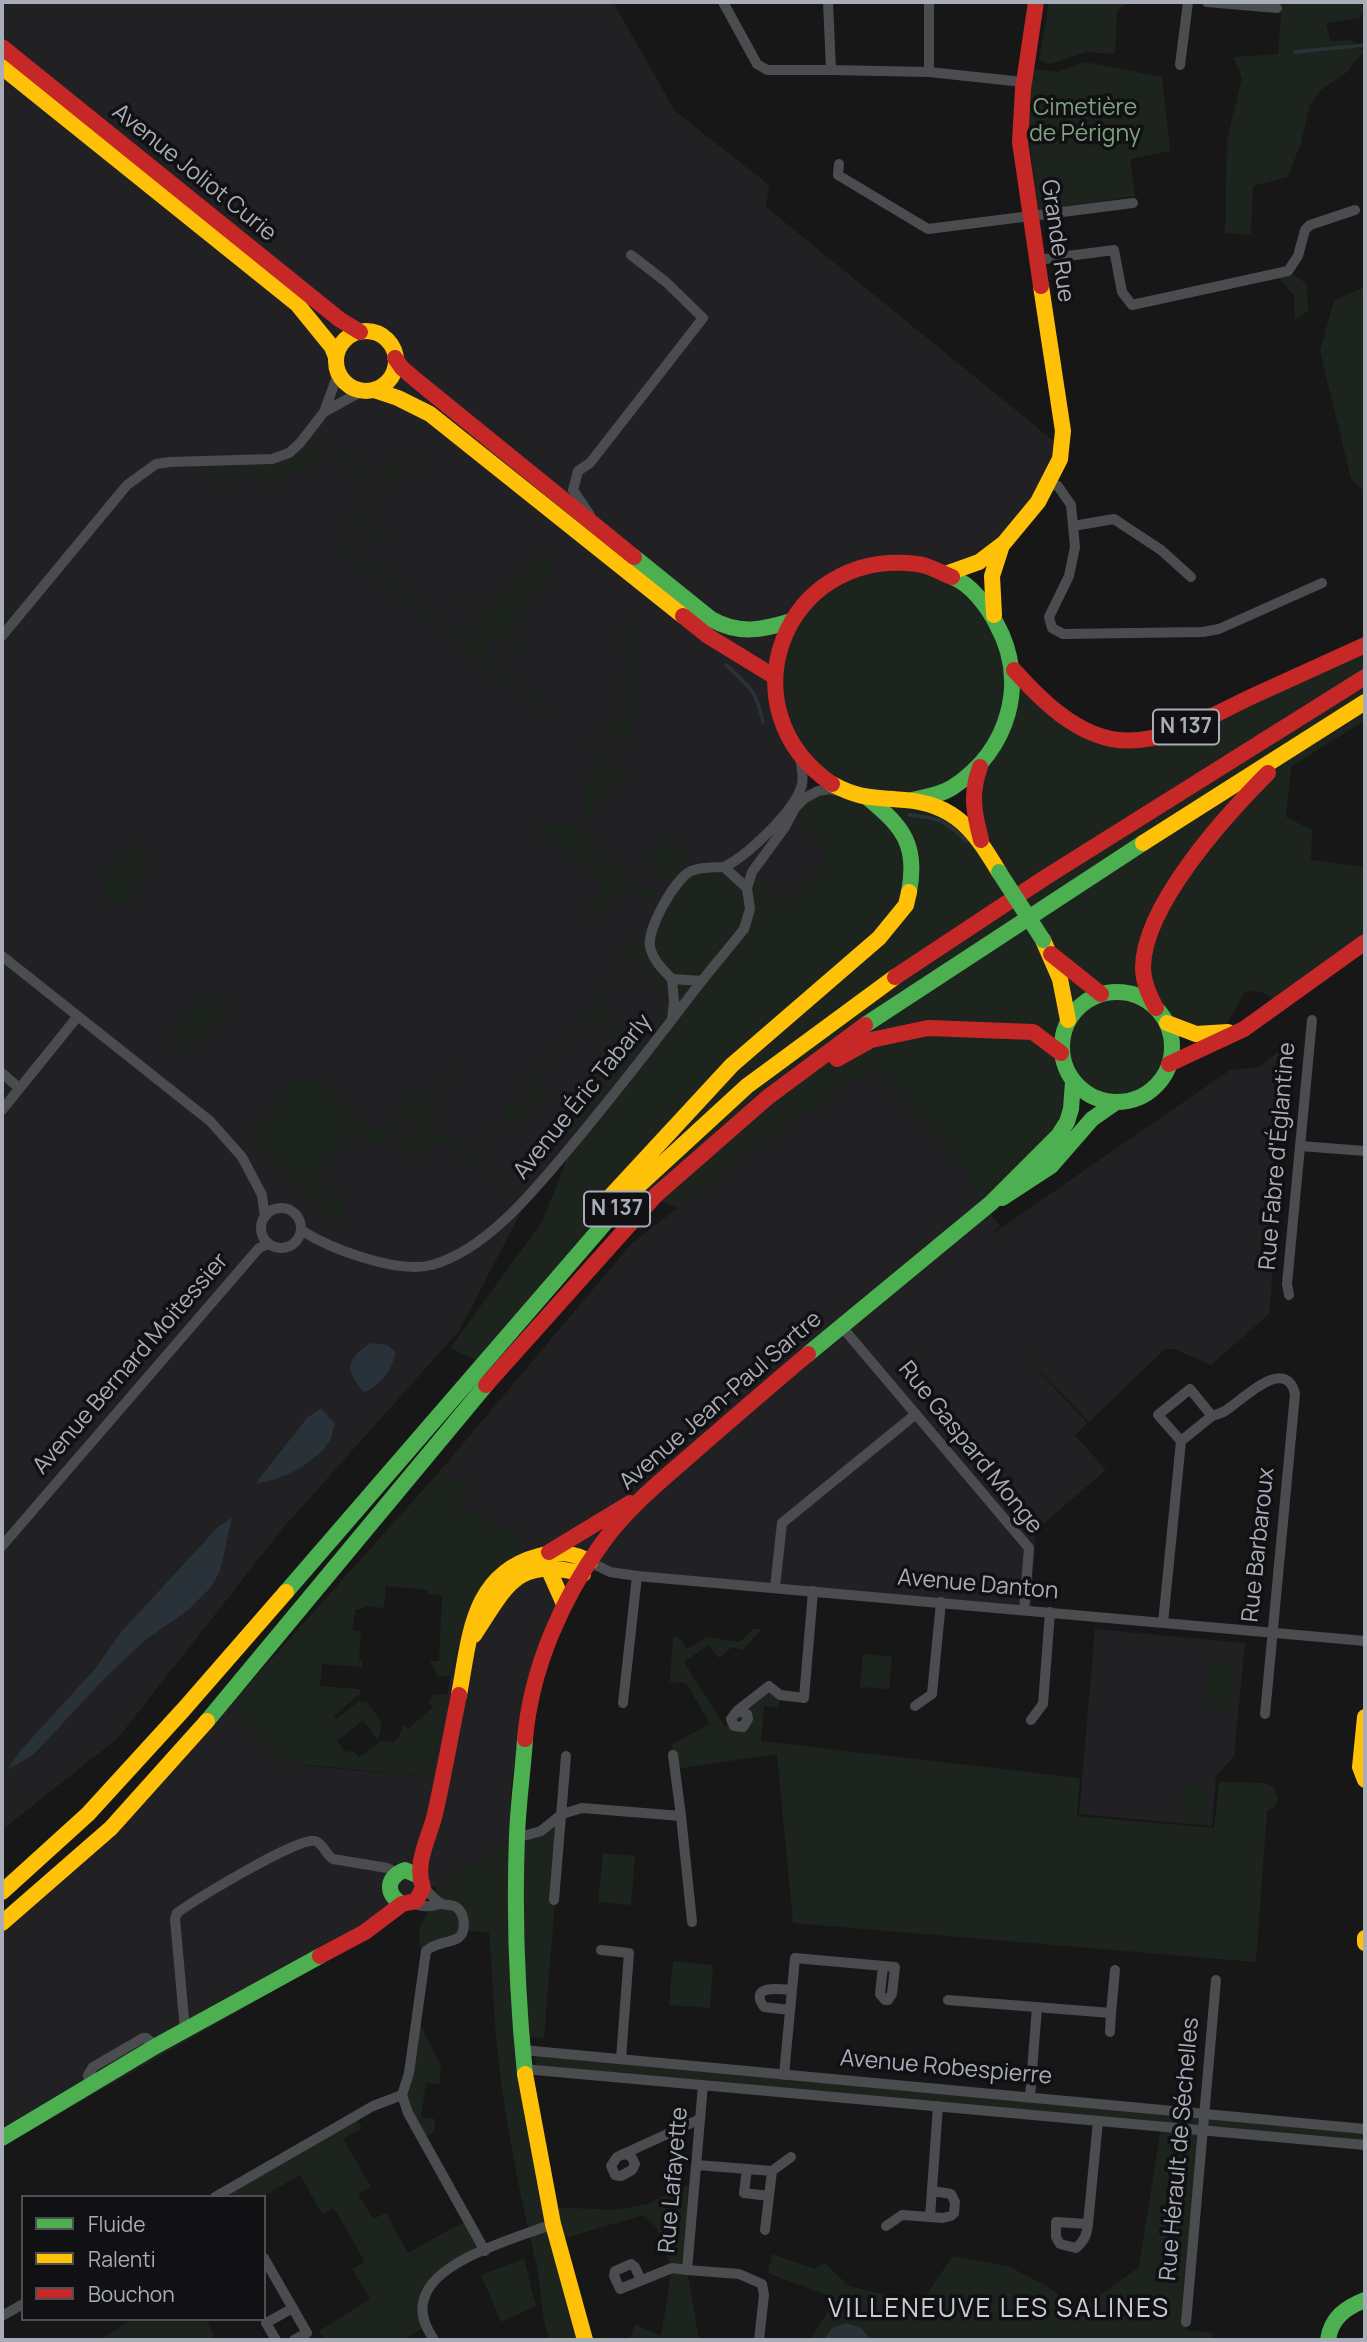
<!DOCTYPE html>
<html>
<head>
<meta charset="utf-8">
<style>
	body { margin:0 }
	#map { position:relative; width:1367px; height:2342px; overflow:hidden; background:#171717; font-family:Manrope,sans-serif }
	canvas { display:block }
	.frame { position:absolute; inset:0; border:4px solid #a8adb8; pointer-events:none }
	.legend { position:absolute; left:21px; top:2195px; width:245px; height:126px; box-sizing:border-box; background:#111113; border:2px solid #4d4f55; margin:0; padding:9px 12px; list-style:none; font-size:21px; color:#a8adb8 }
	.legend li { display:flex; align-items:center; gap:14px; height:35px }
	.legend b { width:35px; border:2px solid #4d4f55 }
</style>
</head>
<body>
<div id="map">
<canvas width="1367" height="2342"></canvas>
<div class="frame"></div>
<ul class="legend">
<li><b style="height:9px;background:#4caf50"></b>Fluide</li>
<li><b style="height:9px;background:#ffc107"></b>Ralenti</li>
<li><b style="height:9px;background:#c62828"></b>Bouchon</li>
</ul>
</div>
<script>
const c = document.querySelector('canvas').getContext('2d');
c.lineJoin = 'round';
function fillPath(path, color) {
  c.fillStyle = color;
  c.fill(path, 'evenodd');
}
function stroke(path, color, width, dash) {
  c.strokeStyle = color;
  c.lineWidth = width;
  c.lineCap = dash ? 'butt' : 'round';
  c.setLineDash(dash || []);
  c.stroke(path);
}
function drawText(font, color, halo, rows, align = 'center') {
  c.font = font + ' Manrope,sans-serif';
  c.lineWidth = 7;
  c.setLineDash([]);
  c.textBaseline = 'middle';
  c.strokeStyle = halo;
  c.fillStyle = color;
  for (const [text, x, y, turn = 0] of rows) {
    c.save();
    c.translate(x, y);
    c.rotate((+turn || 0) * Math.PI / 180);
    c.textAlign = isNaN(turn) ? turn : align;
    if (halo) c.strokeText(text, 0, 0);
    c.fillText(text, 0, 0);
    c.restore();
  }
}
fillPath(new Path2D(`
	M2,2H613L675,111L769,185L766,207L1055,442L1061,456L1002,545L948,573L800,754L826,860L792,904L530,1195L459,1331L283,1528L118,1738L2,1830Z
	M1286,1046L1289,1051L1287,1080V1086H1290L1284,1138L1276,1136V1145L1283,1156L1269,1314L1211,1365L1174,1349H1165L1089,1422L1014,1344L1087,1423L1075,1435L1106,1470L1036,1530L1031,1610L574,1570L553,1613L528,1686L511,1785L509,1842L431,1888L422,1908L397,1913L385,1927L2,2147V1931L232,1703L307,1766L430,1777L451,1674L469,1609L518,1538L460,1505L471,1483L439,1472L632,1243L786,1124L878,1067L965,1173L986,1208L1000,1226L989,1236L1230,1070L1258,1067Z
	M1095,1629L1245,1643L1234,1756L1216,1776L1212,1826L1079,1814Z`), '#212123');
fillPath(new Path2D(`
	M1049,2H1128L1117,11L1115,54L1087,52L1050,64L1039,60Z
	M1282,2H1360L1364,10L1359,18L1326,23L1330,41L1351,40L1363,52L1346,73L1321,90L1310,105L1301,143L1288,177L1253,186L1251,235L1225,233L1227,139L1242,78L1234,57L1278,54Z
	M1085,62L1162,77L1170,151L1130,159L1135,196L1038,211L1027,124L1032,69L1058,72Z
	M1288,271L1307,284L1308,311L1295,320L1294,296L1276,274Z
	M1365,287V492L1351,479L1320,351L1334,300Z
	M321,440L327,442L365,470L368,474L367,483L323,447L305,469L315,478L312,481L294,467L278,487L263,476L258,483V473H246V480L237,475L229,484L236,491L233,493L202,468C224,467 265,469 285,464C299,459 307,445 321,440Z
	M408,456L417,458L432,466L428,471L411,458L365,517L386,534L382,540L362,524L347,545L392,581L387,586L382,585C371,577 357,568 348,557C332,535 372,505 381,487C385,480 383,473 385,466L393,460Z
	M538,551L558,566L506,631L526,648L521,653L499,635L484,654L552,710L547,715L392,590L396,586L466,641L483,622L461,605L465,600L486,616Z
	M908,562L979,596L1014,670L1076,726L1150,738L1365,644V720L1291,767L1286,817L1312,830L1311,860L1365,867V939L1277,1004C1267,994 1260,988 1244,993L1225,1028L1167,1023C1169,1032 1172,1042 1172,1050C1171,1099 1113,1116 1079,1088L1071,1109L986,1208L965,1173L878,1068L786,1124L677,1208L635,1189L482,1363L450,1348L542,1222L573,1144L671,1021L672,979L657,964L652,926L689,872L724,867L747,887L752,872L792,904L826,860L795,808L830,789L800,754L775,677L792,621L840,575ZM974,783L980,841L933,795Z
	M627,620L633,630L636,643L630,743L607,725L611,718L619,723L630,708L624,703L630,696L620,689L633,673L626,668L631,662L621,654L633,639L621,627Z
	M592,744L626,772L627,777L617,790L610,786L589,816C570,798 596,787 594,767L604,763L588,748Z
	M567,820L603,847L597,853L641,889L647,882L657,892L658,898L648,903L627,884L597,920L584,911L606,884L529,822L553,824Z
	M668,833C679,844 686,850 684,865L671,879L666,878L646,861Z
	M136,841L149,851L139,864L148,872L121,906L102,890L100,879Z
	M641,933L645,936L647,954L668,980L671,987L668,1014L573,1130H563L551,1120L558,1111L565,1117L569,1111L576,1117L625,1054L619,1048L622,1044L614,1038L610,1042L622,1025L626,1023L623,1027L631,1033L634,1030L641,1035L668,1003V997L648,979L654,971L642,961L636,969L623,957Z
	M617,967L630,977L629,980L622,975L600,1002L607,1008L605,1012L612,1019L616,1014L617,1018L602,1034L601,1033L603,1029L596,1023L592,1027L585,1022L531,1088L545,1100L536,1110L521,1095L520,1085L528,1074L535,1079L618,976L612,970Z
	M206,991L228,1010L192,1053L169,1036Z
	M456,1070L460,1072L423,1118L464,1151L469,1146L476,1152L505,1115L499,1109L506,1104H513L530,1116L522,1127L508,1117L480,1153L486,1159L481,1165L508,1187L514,1181L523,1188L519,1191L516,1188L509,1193L455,1147L450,1151L436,1141L420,1160L401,1144L416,1124L404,1114L377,1148L353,1130L313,1180L347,1207L333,1223L306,1189L249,1137L294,1080L303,1076H310L379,1132L416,1088L432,1100Z
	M439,1472L471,1483L460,1505L518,1538L521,1555L469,1609L450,1675L438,1677L430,1661H439L442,1595L429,1594L428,1590L386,1586L384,1608L364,1606L362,1609H356L352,1630L361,1631L359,1660H363L362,1667L322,1664L320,1686L360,1689V1694L334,1716L336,1719L359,1701L367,1702L382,1723L378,1741L363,1720L337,1741L346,1753L352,1750L359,1757L381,1741L394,1742L399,1737L403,1724L408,1729L433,1707L428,1702L433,1695L445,1694L447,1695L430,1777L277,1762L232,1703Z
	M753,1629H760L759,1632L743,1650L732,1647L719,1658L708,1645L684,1662L725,1727L769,1686L780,1695L779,1708L764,1706L761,1741L1080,1778L1077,1816L1214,1828L1219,1782L1265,1783L1274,1787L1278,1800L1273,1808L1267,1811L1256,1962L793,1923L777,1754L675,1769L672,1744L710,1724L686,1683L670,1682L673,1637H679L687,1649L707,1637L740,1642Z
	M863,1654L892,1657L889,1689L860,1687Z
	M1208,1660L1236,1663L1231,1712L1203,1709Z
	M1185,1784L1208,1786L1204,1824L1181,1821Z
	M562,1814L544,2038L522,2036L550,2207L615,2210L647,2204L695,2182L687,2270L699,2340H629L635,2324L661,2336L672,2269L657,2228L644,2215L558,2240L585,2340H550C540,2316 542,2292 537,2267C519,2191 503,2113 496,2035C493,2001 492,1967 489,1933L463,1930L425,1954C406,1924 441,1906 436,1885L517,1837L527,1835Z
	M603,1853L635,1856L631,1905L598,1902Z
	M673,1961L713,1965L710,2008L669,2005Z
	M420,2023L441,2067L440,2084L426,2083L421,2117L435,2119L434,2132L423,2139L406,2110L409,2073Z
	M535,2051L1365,2129V2145L1200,2130L1186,2330L1213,2333L1212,2340H813V2335L827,2313L829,2296L768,2273L772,2254L815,2269L824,2262L849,2286L920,2303L953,2256L1008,2266L1045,2285L1072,2304L1089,2303L1139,2267L1161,2127L536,2070Z
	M355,2116L362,2128L343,2139L371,2187L358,2194L373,2219L386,2213L408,2253L452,2228L469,2221L485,2251L429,2287L425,2326L404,2340H325L319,2331L370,2299L352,2269L365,2262L334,2208L322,2214L300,2175L262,2197H215Z
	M524,2259L536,2306L501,2322L481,2275Z
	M133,2319H205L215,2336L208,2340H156L155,2338L99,2340Z`), '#1d241e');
fillPath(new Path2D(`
	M370,1343L388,1345L395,1352C393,1370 381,1385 364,1392C345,1370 345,1361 370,1343Z
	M321,1408L335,1424C333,1429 332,1435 330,1440C319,1461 279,1482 256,1483L307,1418Z
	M232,1518L220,1571L210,1588L187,1611L144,1641L105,1678L33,1755L7,1770L21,1750L95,1669L122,1631L219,1526Z
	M847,2323L861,2328L871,2340H824L832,2328Z`), '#2a3239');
stroke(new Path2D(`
	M1295,52L1365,45
	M726,665C750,687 756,690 763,722
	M909,815C939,818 944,819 966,841`), '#2a3239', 3.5);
stroke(new Path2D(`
	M723,2L757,64L767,70H831
	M828,2L831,70L929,72L1023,82
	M1207,2L1277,8
	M1180,65L1188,2
	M929,72V2
	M839,164L838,175L928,229L1133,203
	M1037,260L1114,250L1122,292L1132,305L1288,271L1298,256L1305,230L1310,225L1355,210
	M324,412L362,391
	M1048,484L1058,486L1071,505L1075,547L1069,576L1049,617L1052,628L1063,634L1203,632L1219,629L1322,583
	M590,515L573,490L578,471L590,463L703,318L666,282L631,255
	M1073,526L1114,519L1161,550L1191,577
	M2,636L127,485L156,464L170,462L272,459L289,453L300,443L324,412L338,374
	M724,867C747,856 796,810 802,784C804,776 801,766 800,757
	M747,888L752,872L785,827L795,808L805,798L818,791L830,789L839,791
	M2,956L210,1121L242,1157L262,1195L265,1217
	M672,979L674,1002L672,1018
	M2,1073L19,1088
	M2,1110L78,1016
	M1300,1146L1365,1151
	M261 1228a20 20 0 1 1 40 0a20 20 0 1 1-40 0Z
	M301,1230C330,1249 397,1274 432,1265C490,1249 541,1182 578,1138C616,1092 652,1046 687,1000C705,976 725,953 744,929L750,909L747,888L724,867C713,867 701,867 691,871C675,879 647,928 650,947C653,960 663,970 672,979L702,981
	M1289,1295L1287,1284L1312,1020
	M842,1327L1029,1548L1024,1610
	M1212,1416C1218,1414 1223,1413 1228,1409C1243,1399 1286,1355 1295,1394L1265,1714
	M2,1546L259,1248L268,1244
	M590,1562L610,1572L637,1576L1365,1641
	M775,1587L782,1523L916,1414
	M1163,1623L1181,1441L1212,1416L1190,1389L1158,1415L1181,1441
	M623,1703L637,1576
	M915,1706L932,1694L941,1602
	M737,1711L747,1714L748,1719L743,1727L734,1726L731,1719L737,1711L769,1686L780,1695L804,1698L813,1591
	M1031,1720L1043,1704L1050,1612
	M673,1755L681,1816
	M517,1834L527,1835L541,1831L562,1814L582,1808L681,1816L692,1922
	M423,1888C429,1892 434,1899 440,1903C445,1906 452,1904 456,1907C465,1913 467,1932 458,1938C447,1944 436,1942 426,1951L409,2073L402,2095L408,2113L485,2251
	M554,1900L566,1756
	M412,1903C422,1907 431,1908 441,1903
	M601,1950L629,1953L621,2059
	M948,2000L1111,2013L1115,1970
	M790,2010L764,2007C748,1984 781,1989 792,1990
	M185,2030L175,1919L177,1913C195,1900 299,1836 315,1841C323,1843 326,1855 333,1859L387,1868L396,1872
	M1110,2032L1111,2013
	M523,2050L1365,2129
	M524,2069L1365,2145
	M784,2075L795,1958L895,1967L892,1994L888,2000H885L880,1994L883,1966
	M703,2085L687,2270L739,2274L762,2284L764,2295L759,2340
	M90,2086L88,2075L93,2067L143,2038H146L156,2046
	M1030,2097L1037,2007
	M623,2154L631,2156L635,2164L632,2170L621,2176L615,2175L611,2166L617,2157L700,2119
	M697,2165L772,2171L765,2230
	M747,2169L744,2193L769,2196
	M772,2171L791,2157
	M215,2197L373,2106L402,2095
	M930,2217L943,2218L951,2216L954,2213L955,2202L951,2194L932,2191
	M1088,2224C1087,2235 1084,2241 1076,2248L1060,2244L1056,2237V2222L1088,2224L1098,2121
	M886,2226L902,2215L930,2217L938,2106
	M264,2258L307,2333L294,2340
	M641,2280L635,2267L631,2264L615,2271L614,2276L620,2289L672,2268L687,2270
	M2,2316L23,2304
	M1186,2322L1216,1980
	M276,2340L266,2323L293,2308
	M434,2340C426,2328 419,2314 424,2299C434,2260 518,2237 553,2224`), '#4b4c50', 10);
stroke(new Path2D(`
	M634,557L711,619C739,635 762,630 792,621
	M868,798C903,827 918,845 909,892
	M912,800C925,797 941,795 953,787C1009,750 1029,682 996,623C987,606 971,584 952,577
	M1062 1047a55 55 0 1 1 110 0a55 55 0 1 1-110 0Z
	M865,1025L1143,843
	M1002,1198L1051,1166L1092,1119L1115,1103
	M808,1354L991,1203L1058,1136L1067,1122L1071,1109L1073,1082
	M286,1592L618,1208
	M207,1721L486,1385
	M402,1904C385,1894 386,1877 405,1870L419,1876
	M525,2074C517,1995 514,1915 517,1836C518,1804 523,1771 525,1739
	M2,2138L156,2046L320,1956
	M1328,2340C1331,2318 1345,2308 1365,2300`), '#4caf50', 16);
stroke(new Path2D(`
	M2,67L297,304L332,347L336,357
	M336 361a30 30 0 1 1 60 0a30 30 0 1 1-60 0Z
	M374,390L398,398L430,414L683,616
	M948,573L979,562L1004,543L1038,502L1060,459L1063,431L1041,286
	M994,615L992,576L1002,545
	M832,784C862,800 874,797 905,800C956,804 975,832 999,872
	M1143,843L1365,702
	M1043,940L1060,979L1068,1020
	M1167,1023L1196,1034L1228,1032
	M609,1198L732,1065L879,938L906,905L909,892
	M618,1208L635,1189L747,1086L895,977
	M548,1568L564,1604
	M474,1635C506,1587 516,1555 583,1574
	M459,1695C470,1637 471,1574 539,1556C558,1551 573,1552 590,1562
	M1365,1717L1360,1767L1365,1780
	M2,1892L88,1814L184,1709L286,1592
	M2,1923L111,1828L207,1721
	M1365,1938V1943
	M525,2074L553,2224L585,2340`), '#ffc107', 16);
stroke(new Path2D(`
	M1036,2L1023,89L1020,142L1041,286
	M2,47L339,319L360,332
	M395,358L402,368L416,380L634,557
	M683,616L708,636L775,677
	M1014,670C1041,700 1076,735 1118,740C1166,745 1212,715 1253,696C1291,679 1328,662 1365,645
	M980,767C970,794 974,813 981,840
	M832,784C722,709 784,547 917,564C929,565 941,573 952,577
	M1051,954L1101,994
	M895,977L1046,877L1365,677
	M1156,1008C1149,995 1143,982 1143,967C1144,905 1226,815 1268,773
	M837,1059L871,1040L928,1028L1033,1032L1061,1053
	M1169,1064L1244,1029L1365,942
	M486,1385L656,1195L768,1097L865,1025
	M549,1552L630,1503
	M525,1739C531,1669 562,1598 603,1542C628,1507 662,1480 694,1452C732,1419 770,1386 808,1354
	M320,1956L365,1932L402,1904L416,1901L423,1888C414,1862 429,1839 435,1814C444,1774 451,1734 459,1695`), '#c62828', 16);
stroke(new Path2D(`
	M999,872L1043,940`), '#4caf50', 16);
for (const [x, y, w] of [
	[1186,727,66],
	[617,1209,66]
]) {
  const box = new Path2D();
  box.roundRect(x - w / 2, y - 17.5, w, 35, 5);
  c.fillStyle = '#111113';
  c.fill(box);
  stroke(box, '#a8adb8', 2);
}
drawText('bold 21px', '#a8adb8', null, [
	["N 137",1186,727],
	["N 137",617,1209]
]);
drawText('23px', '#7fa381', '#111113', [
	["Cimetière",1085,109],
	["de Périgny",1085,135]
]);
drawText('23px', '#a8adb8', '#111113', [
	["Avenue Joliot Curie",194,173,39],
	["Grande Rue",1057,241,82],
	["Avenue Éric Tabarly",583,1097,-51],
	["Rue Fabre d'Églantine",1278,1156,-85],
	["Avenue Bernard Moitessier",131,1364,-49],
	["Avenue Jean-Paul Sartre",721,1401,-41],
	["Rue Gaspard Monge",970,1448,51],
	["Rue Barbaroux",1259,1545,-84],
	["Avenue Danton",978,1585,5],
	["Avenue Robespierre",946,2068,5],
	["Rue Hérault de Séchelles",1180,2149,-85],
	["Rue Lafayette",674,2180,-85]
]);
c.letterSpacing = '2px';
drawText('26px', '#c9ccd4', '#111113', [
	["VILLENEUVE LES SALINES",999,2310]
]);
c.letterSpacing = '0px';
</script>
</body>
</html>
